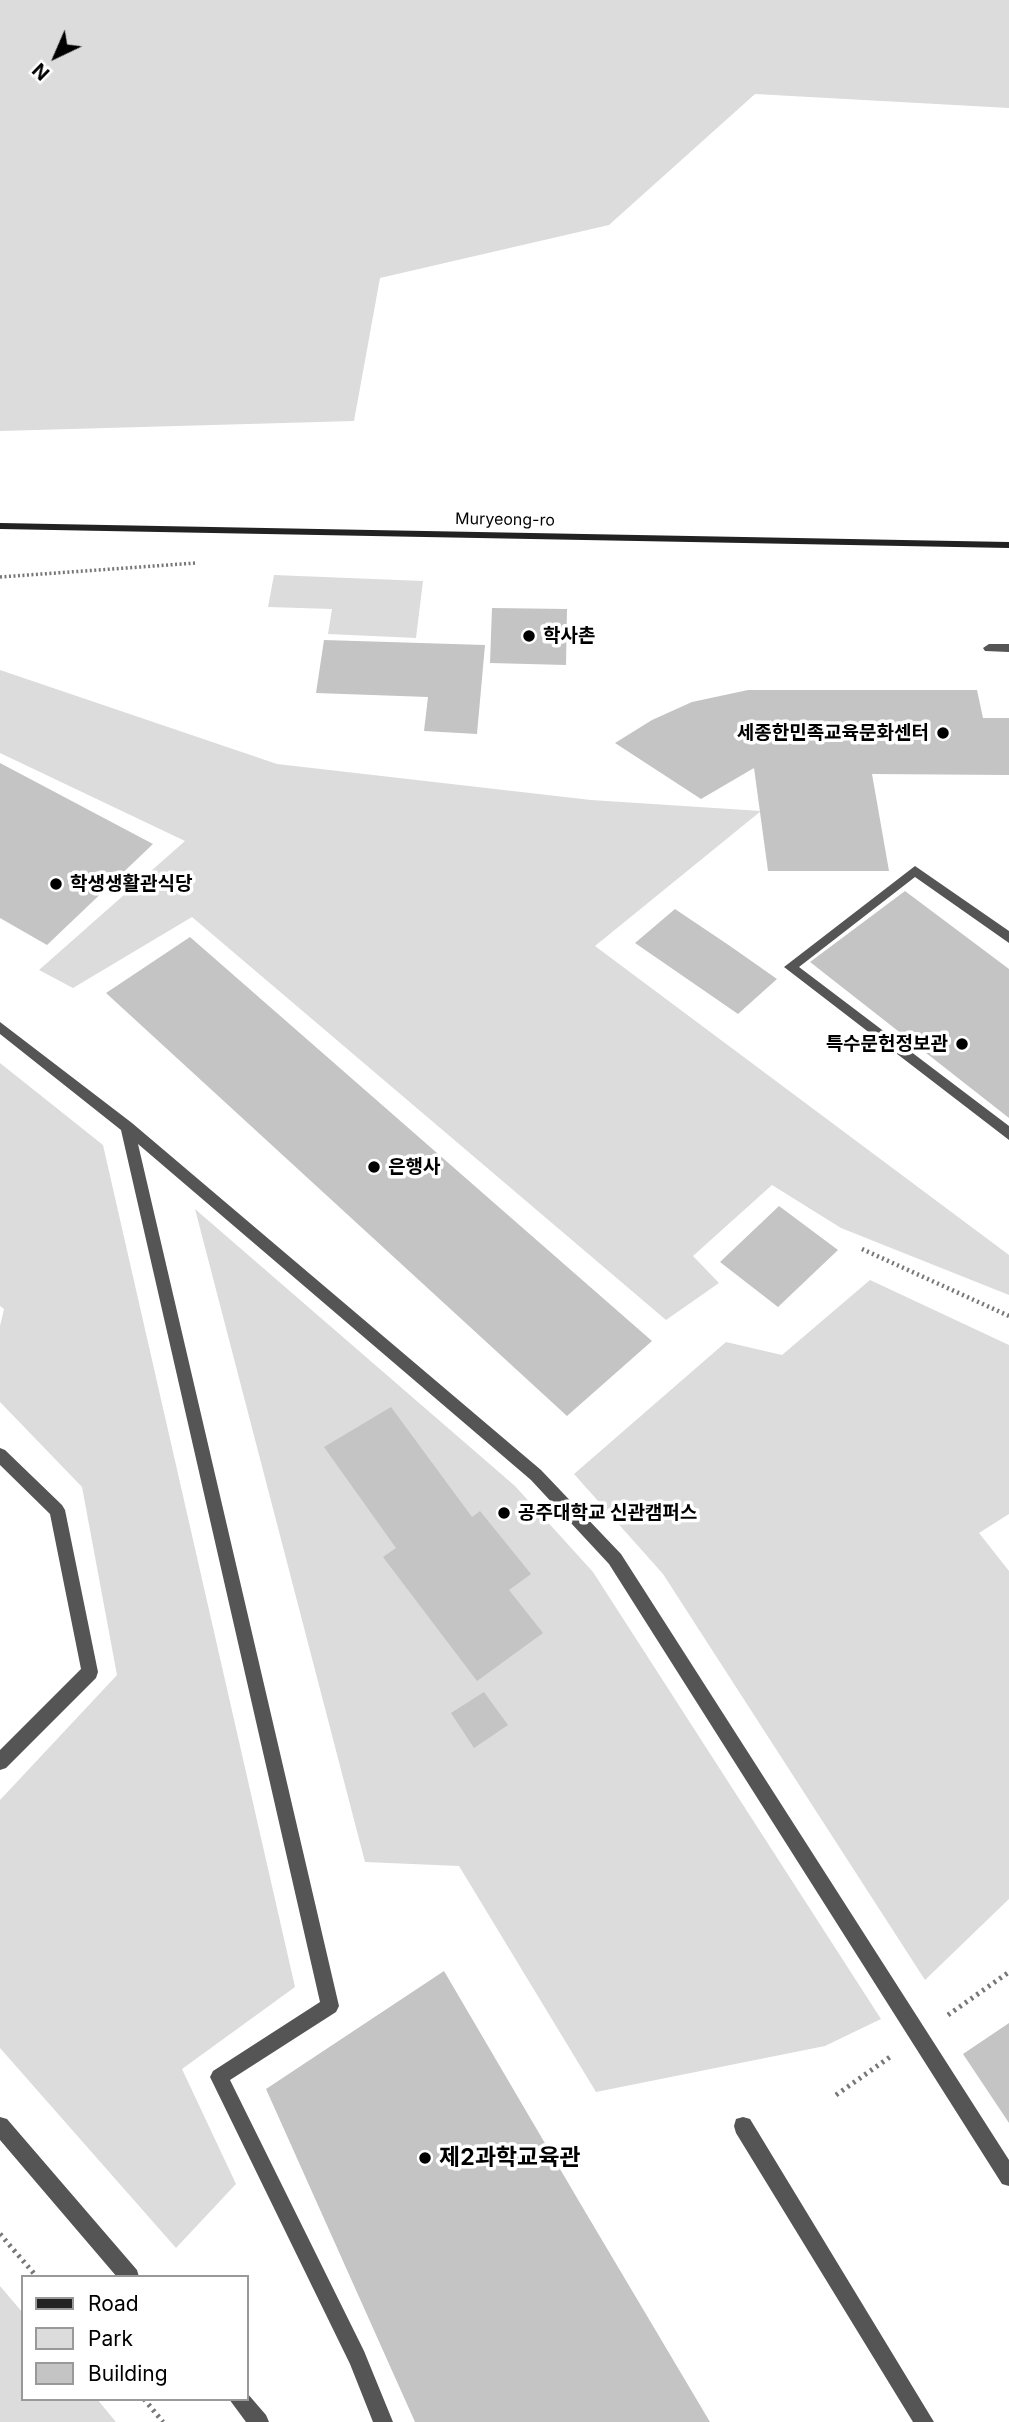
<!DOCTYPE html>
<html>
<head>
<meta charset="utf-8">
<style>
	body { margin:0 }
	#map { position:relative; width:1009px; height:2422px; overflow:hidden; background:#fff; font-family:Inter,sans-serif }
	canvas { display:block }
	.legend { position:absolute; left:21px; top:2275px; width:228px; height:126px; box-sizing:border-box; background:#fff; border:2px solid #999; margin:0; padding:9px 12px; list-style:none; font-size:21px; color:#000 }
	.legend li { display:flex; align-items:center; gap:14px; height:35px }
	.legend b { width:35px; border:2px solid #999 }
	.north { position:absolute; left:21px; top:21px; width:70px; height:70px; -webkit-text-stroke:5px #fff; paint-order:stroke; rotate:224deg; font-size:19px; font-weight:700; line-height:28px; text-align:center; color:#000 }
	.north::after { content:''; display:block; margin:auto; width:24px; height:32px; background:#000; clip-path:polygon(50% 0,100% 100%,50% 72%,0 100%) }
</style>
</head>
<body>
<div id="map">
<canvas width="1009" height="2422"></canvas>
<ul class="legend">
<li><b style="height:9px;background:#222"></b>Road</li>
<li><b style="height:19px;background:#dcdcdc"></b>Park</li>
<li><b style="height:19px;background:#c4c4c4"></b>Building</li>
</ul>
<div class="north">N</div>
</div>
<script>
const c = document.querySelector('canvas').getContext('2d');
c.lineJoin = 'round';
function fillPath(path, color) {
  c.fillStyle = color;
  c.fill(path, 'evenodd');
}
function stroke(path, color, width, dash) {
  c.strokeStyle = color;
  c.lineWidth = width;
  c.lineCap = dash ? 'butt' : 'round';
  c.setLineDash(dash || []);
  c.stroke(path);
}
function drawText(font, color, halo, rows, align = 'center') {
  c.font = font + ' Inter,"Noto Sans KR",sans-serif';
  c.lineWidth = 7;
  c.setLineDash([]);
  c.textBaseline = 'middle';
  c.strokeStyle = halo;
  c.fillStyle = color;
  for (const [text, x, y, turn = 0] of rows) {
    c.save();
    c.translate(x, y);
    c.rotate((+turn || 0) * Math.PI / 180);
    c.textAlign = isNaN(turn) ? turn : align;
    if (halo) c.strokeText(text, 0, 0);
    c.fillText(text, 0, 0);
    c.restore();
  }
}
fillPath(new Path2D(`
	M0,0H1009V108L755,94L609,225L380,278L354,421L0,431Z
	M274,575L423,581L416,638L328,634L332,609L268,607Z
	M0,670L277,764L591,800L761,811L595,946L1009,1255V1295L841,1228L772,1185L693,1256L719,1283L666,1320L192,917L73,988L39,970L185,841L0,753Z
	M0,1063L103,1145L295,1987L182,2069L236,2184L176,2248L0,2048V1800L117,1675L82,1487L0,1402V1326L4,1309L0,1306Z
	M195,1209L515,1486L593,1572L881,2019L825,2046L596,2092L459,1866L365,1862Z
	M870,1280L1009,1345V1514L979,1533L1009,1571V1899L925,1980L663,1574L574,1474L726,1342L782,1355Z
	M0,2286L23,2313V2399H97L116,2422H0Z`), '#dcdcdc');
fillPath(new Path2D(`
	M492,608L567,609L566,665L490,663Z
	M324,640L485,645L477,734L424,731L428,697L316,693Z
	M748,690H977L983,718H1009V775L872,774L889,871H768L754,768L701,799L615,743L652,720L692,702Z
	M0,763L153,844L47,945L0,918Z
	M905,891L1009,969V1118L810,962Z
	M675,909L730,946L777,979L738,1014L635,943Z
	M190,937L652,1341L567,1416L106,993Z
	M779,1206L838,1250L778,1307L720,1262Z
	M391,1407L472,1517L480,1511L531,1574L509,1590L543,1633L477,1681L383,1557L396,1548L324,1447Z
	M484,1692L508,1725L474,1748L451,1713Z
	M444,1971L580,2203L710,2422H415L266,2089Z
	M1009,2023V2123L963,2054Z`), '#c4c4c4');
stroke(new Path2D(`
	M0,577L196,563`), '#777', 3.5, [2, 2.5]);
stroke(new Path2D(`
	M862,1249L1009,1316`), '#777', 4.5, [2, 3.5]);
stroke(new Path2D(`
	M948,2015L1009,1972
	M836,2095L890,2057
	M0,2234L37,2277
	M144,2399L163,2422`), '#777', 5, [2.5, 4.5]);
fillPath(new Path2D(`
	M989,644H1009V652L985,651L983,648Z
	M915,866L1009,931V943L915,877L799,967L1009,1126V1140L784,967Z
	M0,1022L132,1123L541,1470L621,1554L1009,2160V2186L1002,2184L609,1564L531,1480L138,1144L339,2006L336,2012L230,2080L364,2351L393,2422H373L350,2364L210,2077L213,2071L320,2002L121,1130L0,1034Z
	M0,1448L5,1450L62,1505L65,1510L98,1672L96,1678L6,1768L0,1770V1750L81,1669L50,1514L0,1465Z
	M0,2117L7,2119L137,2270L139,2277H117L0,2140Z
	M743,2117L750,2119L934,2422H913L736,2133L734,2126L736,2119Z
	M247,2393L266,2415L269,2422H246L229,2399H247Z`), '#555');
fillPath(new Path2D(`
	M0,523L1009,542V548L0,529Z`), '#222');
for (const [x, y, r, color] of [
	[529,636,7,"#000"],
	[943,733,7,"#000"],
	[56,884,7,"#000"],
	[962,1044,7,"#000"],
	[374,1167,7,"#000"],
	[504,1513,7,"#000"],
	[425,2158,7,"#000"]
]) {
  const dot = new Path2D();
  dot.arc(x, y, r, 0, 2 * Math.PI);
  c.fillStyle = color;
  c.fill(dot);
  stroke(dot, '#fff', 2.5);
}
drawText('16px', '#000', '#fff', [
	["Muryeong-ro",505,520,1]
]);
drawText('bold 19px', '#000', '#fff', [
	["학사촌",543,636],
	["세종한민족교육문화센터",929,733,"right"],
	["학생생활관식당",70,884],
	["특수문헌정보관",948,1044,"right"],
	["은행사",388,1167],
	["공주대학교 신관캠퍼스",518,1513]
], 'left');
drawText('bold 23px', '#000', '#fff', [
	["제2과학교육관",439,2158]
], 'left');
</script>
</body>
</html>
